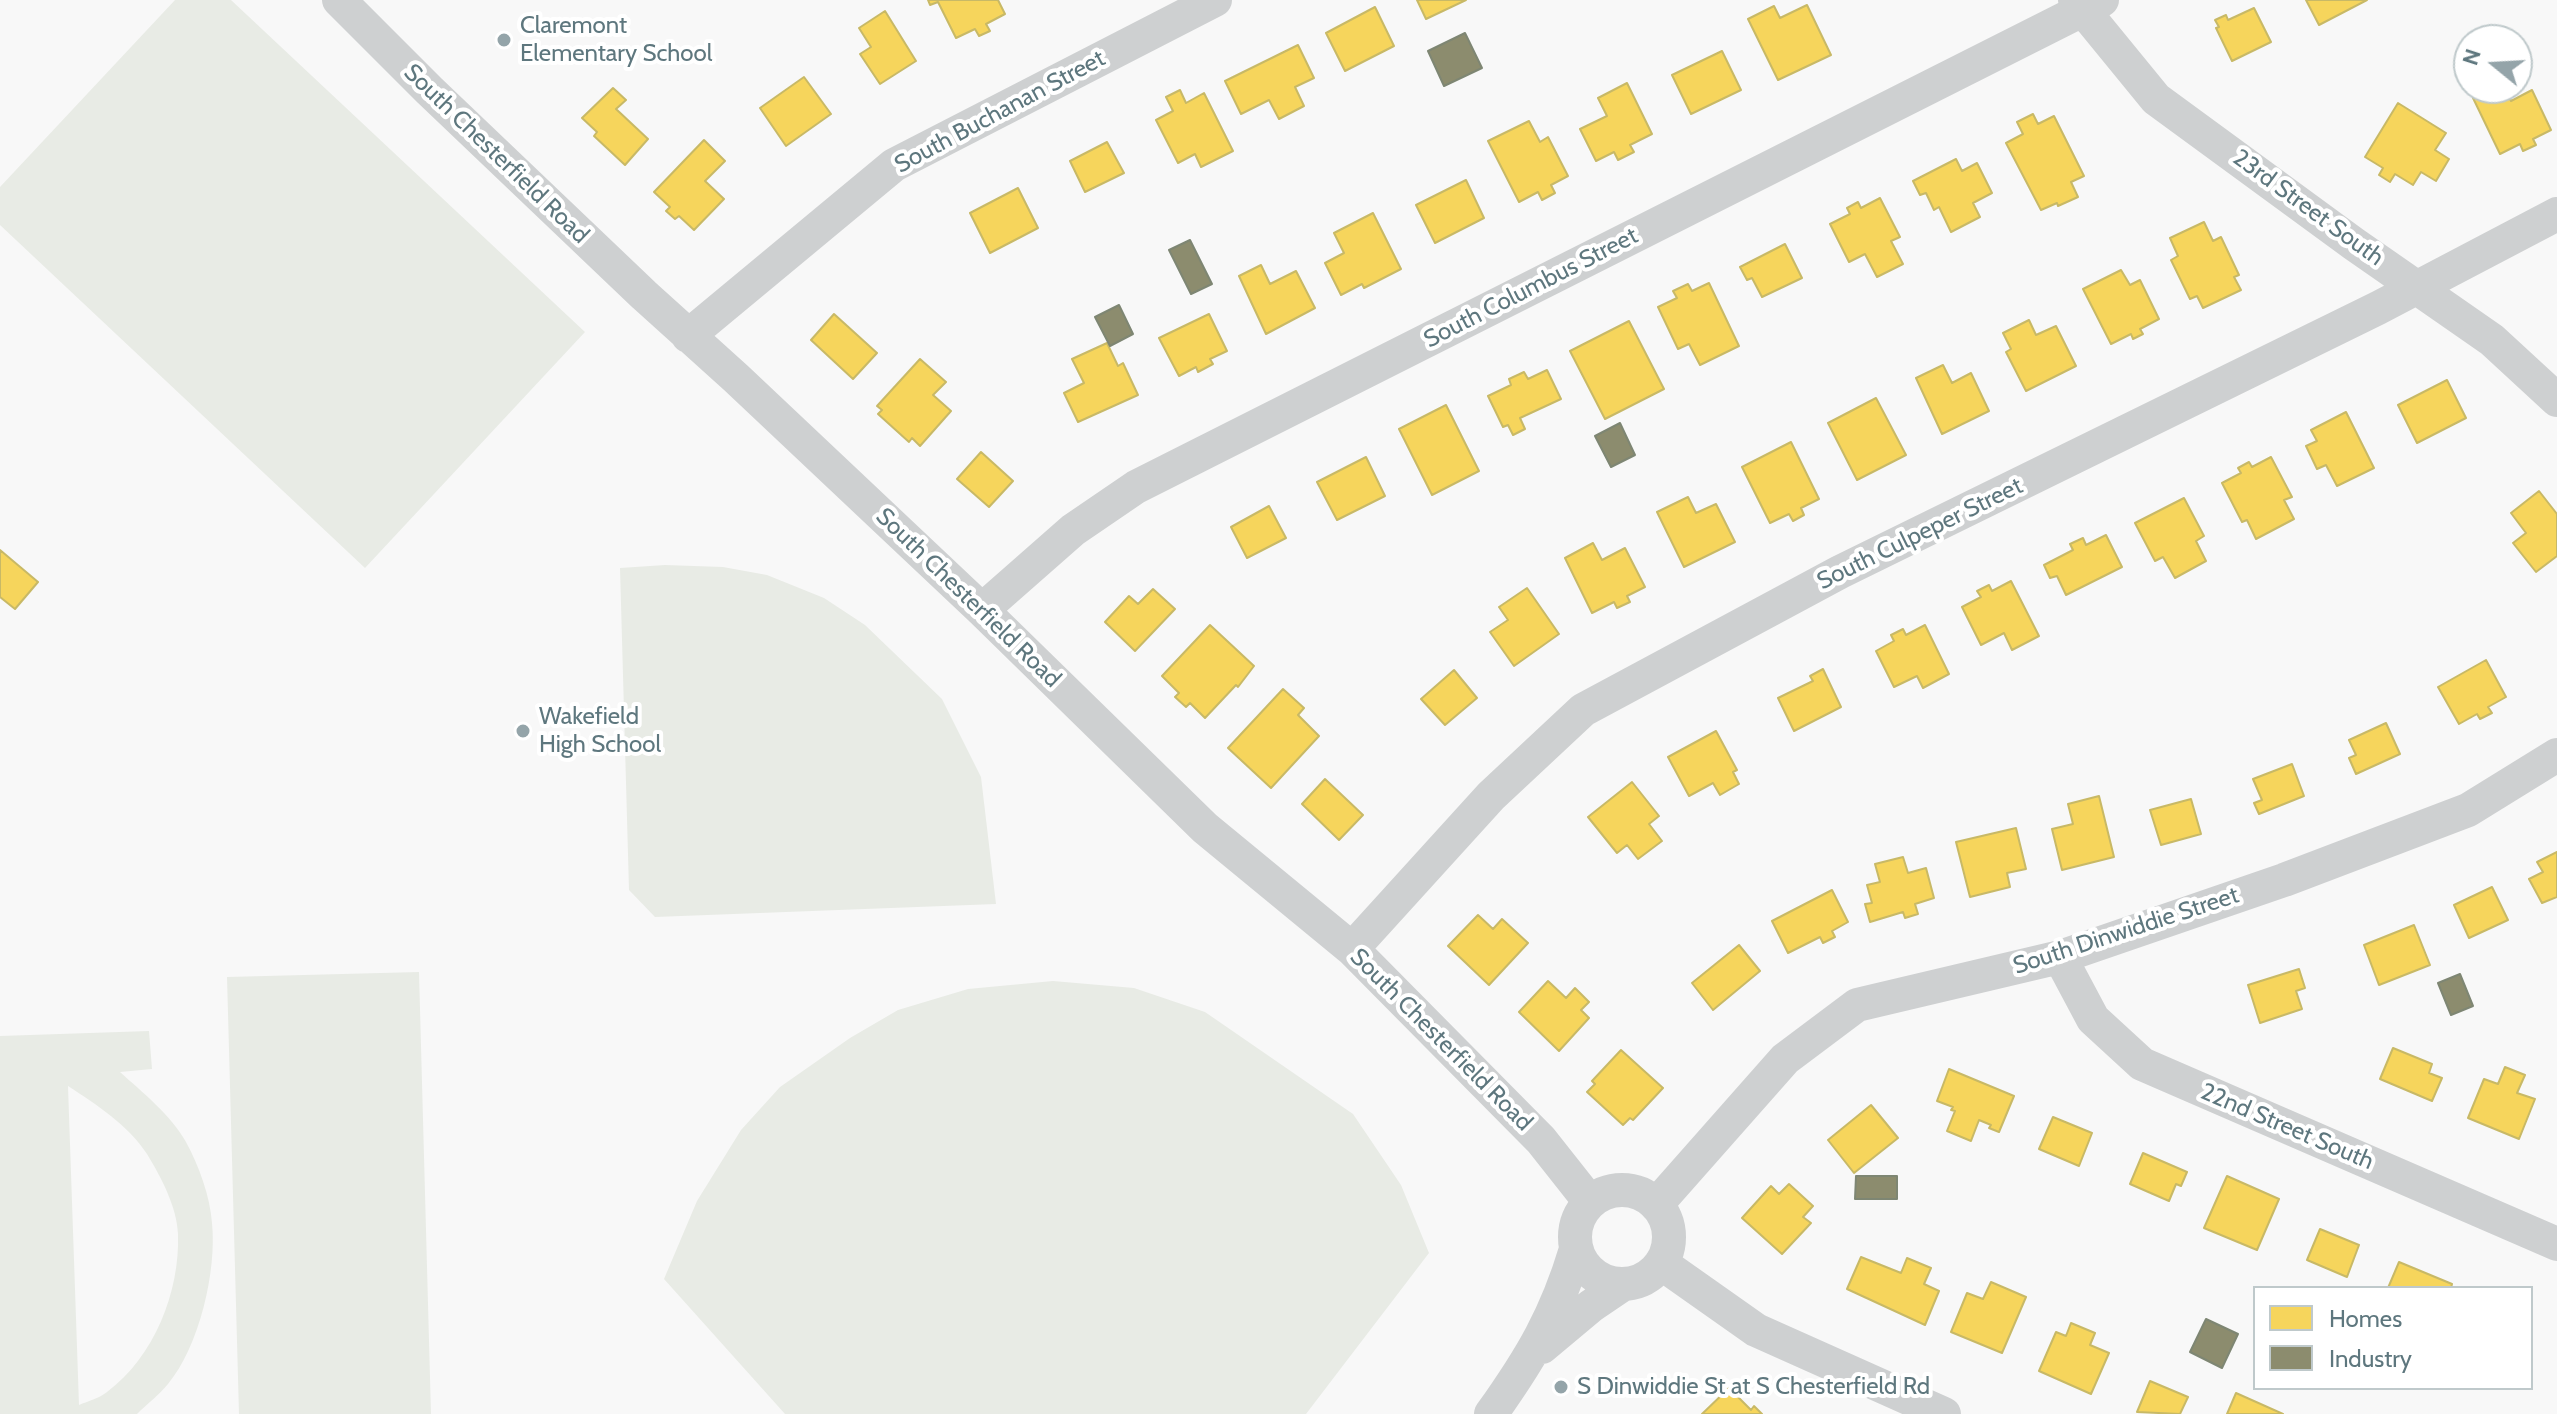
<!DOCTYPE html>
<html>
<head>
<meta charset="utf-8">
<style>
	body { margin:0 }
	#map { position:relative; width:2557px; height:1414px; overflow:hidden; background:#f8f8f8; font-family:Cabin,sans-serif }
	canvas { display:block }
	.legend { position:absolute; left:2253px; top:1286px; width:280px; height:104px; box-sizing:border-box; background:#fff; border:2px solid #bfc9cb; margin:0; padding:10px 14px; list-style:none; font-size:24px; color:#5e777e }
	.legend li { display:flex; align-items:center; gap:16px; height:40px }
	.legend b { width:40px; border:2px solid #bfc9cb }
	.north { position:absolute; left:2453px; top:24px; width:80px; height:80px; box-sizing:border-box; background:#fff; border:2px solid #bfc9cb; border-radius:50%; rotate:288deg; font-size:22px; font-weight:700; line-height:32px; text-align:center; color:#5e777e }
	.north::after { content:''; display:block; margin:auto; width:28px; height:36px; background:#94a4a9; clip-path:polygon(50% 0,100% 100%,50% 72%,0 100%) }
</style>
</head>
<body>
<div id="map">
<canvas width="2557" height="1414"></canvas>
<ul class="legend">
<li><b style="height:22px;background:#f6d55c"></b>Homes</li>
<li><b style="height:22px;background:#8c8c6e"></b>Industry</li>
</ul>
<div class="north">N</div>
</div>
<script>
const c = document.querySelector('canvas').getContext('2d');
c.lineJoin = 'round';
function fillPath(path, color) {
  c.fillStyle = color;
  c.fill(path, 'evenodd');
}
function stroke(path, color, width, dash) {
  c.strokeStyle = color;
  c.lineWidth = width;
  c.lineCap = dash ? 'butt' : 'round';
  c.setLineDash(dash || []);
  c.stroke(path);
}
function drawText(font, color, halo, rows, align = 'center') {
  c.font = font + ' Cabin,sans-serif';
  c.lineWidth = 8;
  c.setLineDash([]);
  c.textBaseline = 'middle';
  c.strokeStyle = halo;
  c.fillStyle = color;
  for (const [text, x, y, turn = 0] of rows) {
    c.save();
    c.translate(x, y);
    c.rotate((+turn || 0) * Math.PI / 180);
    c.textAlign = isNaN(turn) ? turn : align;
    if (halo) c.strokeText(text, 0, 0);
    c.fillText(text, 0, 0);
    c.restore();
  }
}
fillPath(new Path2D(`
	M175,0H231L585,332L365,568L0,225V187Z
	M665,565L723,567L767,575L824,598L865,625L942,699L981,777L996,904L655,917L629,890L620,568Z
	M419,972L431,1414H239L227,977Z
	M1053,981L1134,988L1205,1012L1353,1114L1401,1185L1429,1253L1306,1414H785L664,1279L697,1201L741,1130L780,1087L850,1038L898,1010L968,989Z
	M149,1031L152,1069L120,1072C142,1092 171,1115 186,1142C199,1166 210,1196 212,1223C217,1271 199,1347 168,1384C159,1395 147,1404 137,1414H0V1036ZM68,1086C97,1105 128,1125 147,1154C161,1177 177,1207 178,1234C180,1292 154,1357 107,1392C100,1398 88,1401 79,1405Z`), '#e8ebe5');
const homes = new Path2D(`
	M928,0H998L1005,14L986,24L990,31L979,36L975,29L956,38L938,2L930,5Z
	M1417,0H1466L1426,19Z
	M2306,0H2367L2319,25Z
	M1807,5L1831,55L1778,80L1748,19L1774,6L1780,18Z
	M1375,7L1394,46L1345,71L1326,33Z
	M2254,8L2271,42L2232,61L2216,28L2219,27L2215,20L2226,15L2228,20Z
	M885,11L916,61L880,84L860,54L871,47L859,28Z
	M1298,45L1314,78L1295,87L1304,106L1279,119L1269,100L1241,114L1225,81Z
	M1722,51L1741,90L1691,114L1672,75Z
	M804,77L831,114L786,146L760,108Z
	M1627,83L1652,134L1630,145L1634,152L1618,160L1614,152L1596,161L1580,129L1607,116L1598,98Z
	M613,88L626,100L616,109L648,139L625,165L594,136L597,132L582,118Z
	M2493,88H2504L2511,101L2532,90L2551,130L2533,139L2536,145L2523,151L2520,144L2500,154L2473,98Z
	M1180,90L1186,103L1204,93L1233,151L1201,167L1195,154L1178,163L1156,120L1173,111L1166,97Z
	M2398,103L2446,133L2435,150L2449,159L2436,181L2421,172L2413,185L2395,174L2390,182L2379,175L2383,168L2365,157Z
	M2033,114L2038,124L2054,116L2084,176L2071,182L2078,197L2058,206L2057,203L2041,210L2006,143L2023,134L2017,122Z
	M1529,121L1540,142L1548,137L1568,176L1551,185L1555,193L1542,200L1538,192L1519,202L1488,141Z
	M704,140L725,161L705,181L724,199L694,230L679,216L675,219L666,211L670,207L654,192Z
	M1107,142L1124,173L1085,192L1070,161Z
	M1956,159L1962,171L1977,163L1992,193L1973,203L1980,217L1951,232L1939,207L1934,210L1926,193L1920,195L1913,181Z
	M1466,180L1484,218L1435,243L1416,205Z
	M1018,188L1038,228L990,253L970,213Z
	M1880,198L1900,237L1891,241L1903,264L1877,277L1865,254L1849,262L1830,224L1850,214L1847,208L1858,202L1861,208Z
	M1373,213L1401,269L1364,288L1362,284L1341,295L1325,263L1344,253L1334,233Z
	M2204,222L2213,241L2221,237L2239,275L2234,277L2241,290L2203,308L2197,296L2190,299L2171,260L2178,256L2170,238Z
	M1785,244L1802,278L1762,297L1752,278L1747,280L1740,267Z
	M1261,265L1270,284L1296,271L1315,308L1266,334L1239,276Z
	M2121,270L2130,285L2140,280L2159,319L2140,329L2143,334L2133,339L2131,334L2111,344L2083,289Z
	M1709,283L1739,346L1700,365L1689,344L1678,349L1658,307L1677,298L1673,291L1688,284L1692,291Z
	M834,314L877,353L853,379L811,340Z
	M1209,314L1227,351L1210,359L1213,364L1198,372L1196,367L1179,376L1159,338Z
	M2029,320L2036,335L2056,326L2076,366L2026,391L2006,352L2011,349L2003,333Z
	M1629,321L1664,389L1605,419L1570,351Z
	M1107,343L1118,366L1123,363L1138,395L1078,422L1064,393L1084,383L1072,359Z
	M920,359L946,382L933,395L951,411L920,446L912,438L909,442L878,414L882,410L877,406Z
	M1943,365L1952,383L1971,373L1989,411L1942,434L1916,378Z
	M1547,370L1561,399L1520,418L1525,429L1513,435L1508,425L1503,427L1488,396L1511,385L1509,379L1524,372L1528,379Z
	M2447,380L2466,418L2417,443L2398,405Z
	M1876,398L1906,455L1857,480L1828,423Z
	M1446,405L1479,471L1432,495L1399,429Z
	M2346,412L2374,468L2337,486L2326,465L2317,469L2306,446L2317,441L2311,430Z
	M1791,442L1819,499L1801,508L1804,515L1793,521L1789,514L1770,523L1742,467Z
	M981,452L1013,481L989,507L957,479Z
	M1366,457L1385,496L1337,520L1317,482Z
	M2271,457L2292,497L2284,500L2294,519L2256,539L2247,520L2242,522L2222,483L2241,473L2238,468L2249,462L2252,467Z
	M2539,491L2557,514V556L2536,572L2513,543L2526,533L2511,513Z
	M1688,497L1696,513L1716,504L1735,542L1684,567L1657,512Z
	M2184,498L2204,536L2196,541L2206,561L2175,578L2163,557L2155,561L2135,523Z
	M1269,506L1286,538L1247,558L1231,527Z
	M2106,535L2122,567L2066,595L2057,576L2050,578L2044,565L2073,550L2070,544L2083,538L2086,545Z
	M1593,543L1602,560L1625,548L1645,587L1627,596L1630,602L1617,608L1614,602L1592,613L1565,558Z
	M0,550L38,582L15,609L0,597Z
	M2011,581L2039,636L2012,650L2004,633L1981,645L1962,607L1981,597L1977,591L1989,585L1992,591Z
	M1527,588L1559,634L1514,666L1490,632L1508,620L1499,607Z
	M1153,589L1175,609L1135,651L1105,622L1129,596L1138,604Z
	M1210,625L1254,666L1238,687L1236,685L1205,718L1190,703L1186,707L1175,697L1179,693L1162,676Z
	M1925,625L1949,674L1923,688L1917,676L1894,687L1876,651L1894,641L1891,635L1903,629L1906,635Z
	M2486,660L2506,697L2488,707L2492,713L2480,719L2477,714L2459,724L2438,687Z
	M1823,669L1841,707L1794,731L1778,698L1813,681L1810,676Z
	M1454,670L1477,698L1445,725L1421,699Z
	M1283,689L1304,708L1298,715L1319,736L1271,788L1228,748Z
	M2386,723L2400,754L2356,774L2349,758L2356,755L2349,740Z
	M1716,731L1737,770L1733,772L1739,784L1720,795L1713,783L1689,796L1668,757Z
	M2292,764L2304,796L2259,814L2254,803L2262,800L2253,779Z
	M1325,779L1363,815L1339,840L1302,804Z
	M1632,782L1659,816L1649,824L1662,841L1638,859L1627,845L1617,853L1588,817Z
	M2099,796L2114,857L2062,870L2052,829L2073,824L2068,804Z
	M2191,799L2201,834L2161,845L2150,810Z
	M2016,828L2026,869L2007,873L2010,887L1970,897L1956,842Z
	M2557,852V897L2542,903L2529,879L2543,872L2537,862Z
	M1903,857L1908,873L1926,868L1934,898L1915,904L1918,914L1905,918L1903,912L1870,922L1865,904L1872,903L1867,885L1880,882L1875,864Z
	M2492,887L2508,920L2469,938L2454,905Z
	M1832,890L1848,922L1832,931L1835,937L1823,943L1820,937L1788,953L1772,921Z
	M1478,915L1493,929L1502,919L1528,943L1489,985L1448,946Z
	M2414,925L2430,965L2379,985L2364,945Z
	M1739,945L1760,971L1713,1010L1692,983Z
	M2299,969L2305,988L2296,991L2302,1009L2260,1023L2248,985Z
	M1548,981L1566,998L1575,988L1589,1002L1581,1010L1589,1018L1559,1051L1519,1012Z
	M2393,1048L2432,1064L2429,1073L2442,1078L2432,1101L2380,1079Z
	M1621,1050L1663,1088L1633,1120L1630,1118L1623,1125L1587,1092L1595,1084L1592,1081Z
	M2505,1067L2525,1075L2517,1093L2535,1099L2519,1139L2468,1118L2484,1079L2498,1084Z
	M1949,1069L2014,1096L1999,1132L1989,1128L1991,1125L1979,1120L1971,1141L1947,1131L1955,1111L1951,1110L1953,1107L1937,1101Z
	M1871,1105L1898,1138L1854,1173L1828,1140Z
	M2053,1117L2092,1133L2079,1166L2039,1149Z
	M2143,1153L2187,1172L2181,1186L2176,1184L2169,1201L2130,1184Z
	M2227,1176L2279,1199L2257,1250L2204,1228Z
	M1789,1184L1813,1206L1803,1217L1811,1223L1782,1254L1742,1218L1771,1186L1779,1194Z
	M2320,1229L2359,1245L2347,1277L2307,1260Z
	M1861,1257L1901,1273L1907,1258L1931,1268L1924,1284L1939,1291L1925,1325L1847,1289Z
	M2399,1262L2452,1284L2451,1288H2388Z
	M1991,1282L2026,1297L2002,1353L1951,1332L1967,1293L1983,1299Z
	M2071,1323L2095,1333L2090,1345L2109,1353L2091,1394L2039,1371L2056,1332L2066,1336Z
	M2150,1381L2188,1397L2180,1414L2137,1412Z
	M1729,1388L1751,1410L1754,1406L1762,1414H1702Z
	M2236,1393L2283,1414H2227Z`);
fillPath(homes, '#f6d55c');
stroke(homes, '#c8b966', 2);
const industry = new Path2D(`
	M1465,33L1482,68L1444,86L1428,51Z
	M1190,240L1212,284L1191,294L1169,250Z
	M1119,305L1133,334L1110,346L1095,317Z
	M1620,423L1635,455L1611,467L1595,436Z
	M2460,974L2473,1006L2451,1015L2438,983Z
	M1856,1176H1897V1199H1855Z
	M2206,1319L2238,1334L2222,1368L2190,1352Z`);
fillPath(industry, '#8c8c6e');
stroke(industry, '#7e8673', 2);
stroke(new Path2D(`
	M339,0L429,90L644,295L736,378L982,610L1205,828L1352,949L1541,1140L1590,1202
	M2075,0L2156,99L2354,244L2492,340L2557,400
	M688,336L894,165L1215,0
	M982,610L1073,530L1136,487L2102,0
	M1352,949L1491,796L1583,710L1840,572L2378,308L2557,214
	M2060,957L2093,1019L2142,1064L2557,1244
	M1575 1237a47 47 0 1 1 94 0a47 47 0 1 1-94 0Z
	M1656,1205L1785,1059L1857,1005L2060,957L2284,880L2468,810L2557,755
	M1661,1263L1756,1330L1944,1414
	M1542,1347L1591,1306L1622,1285
	M1491,1414C1531,1358 1556,1316 1576,1249`), '#ced0d1', 34);
for (const [x, y, r, color] of [
	[504,40,8,"#94a4a9"],
	[523,731,8,"#94a4a9"],
	[1561,1387,8,"#94a4a9"]
]) {
  const dot = new Path2D();
  dot.arc(x, y, r, 0, 2 * Math.PI);
  c.fillStyle = color;
  c.fill(dot);
  stroke(dot, '#fff', 3);
}
drawText('24px', '#5e777e', '#fff', [
	["Claremont",520,26],
	["Elementary School",520,54],
	["Wakefield",539,717],
	["High School",539,745],
	["S Dinwiddie St at S Chesterfield Rd",1577,1387]
], 'left');
drawText('24px', '#5e777e', '#fff', [
	["South Buchanan Street",1000,112,-28],
	["South Chesterfield Road",496,154,44],
	["23rd Street South",2308,208,36],
	["South Columbus Street",1531,288,-27],
	["South Culpeper Street",1920,534,-26],
	["South Chesterfield Road",968,598,44],
	["South Dinwiddie Street",2126,931,-18],
	["South Chesterfield Road",1441,1040,45],
	["22nd Street South",2287,1127,23]
]);
</script>
</body>
</html>
